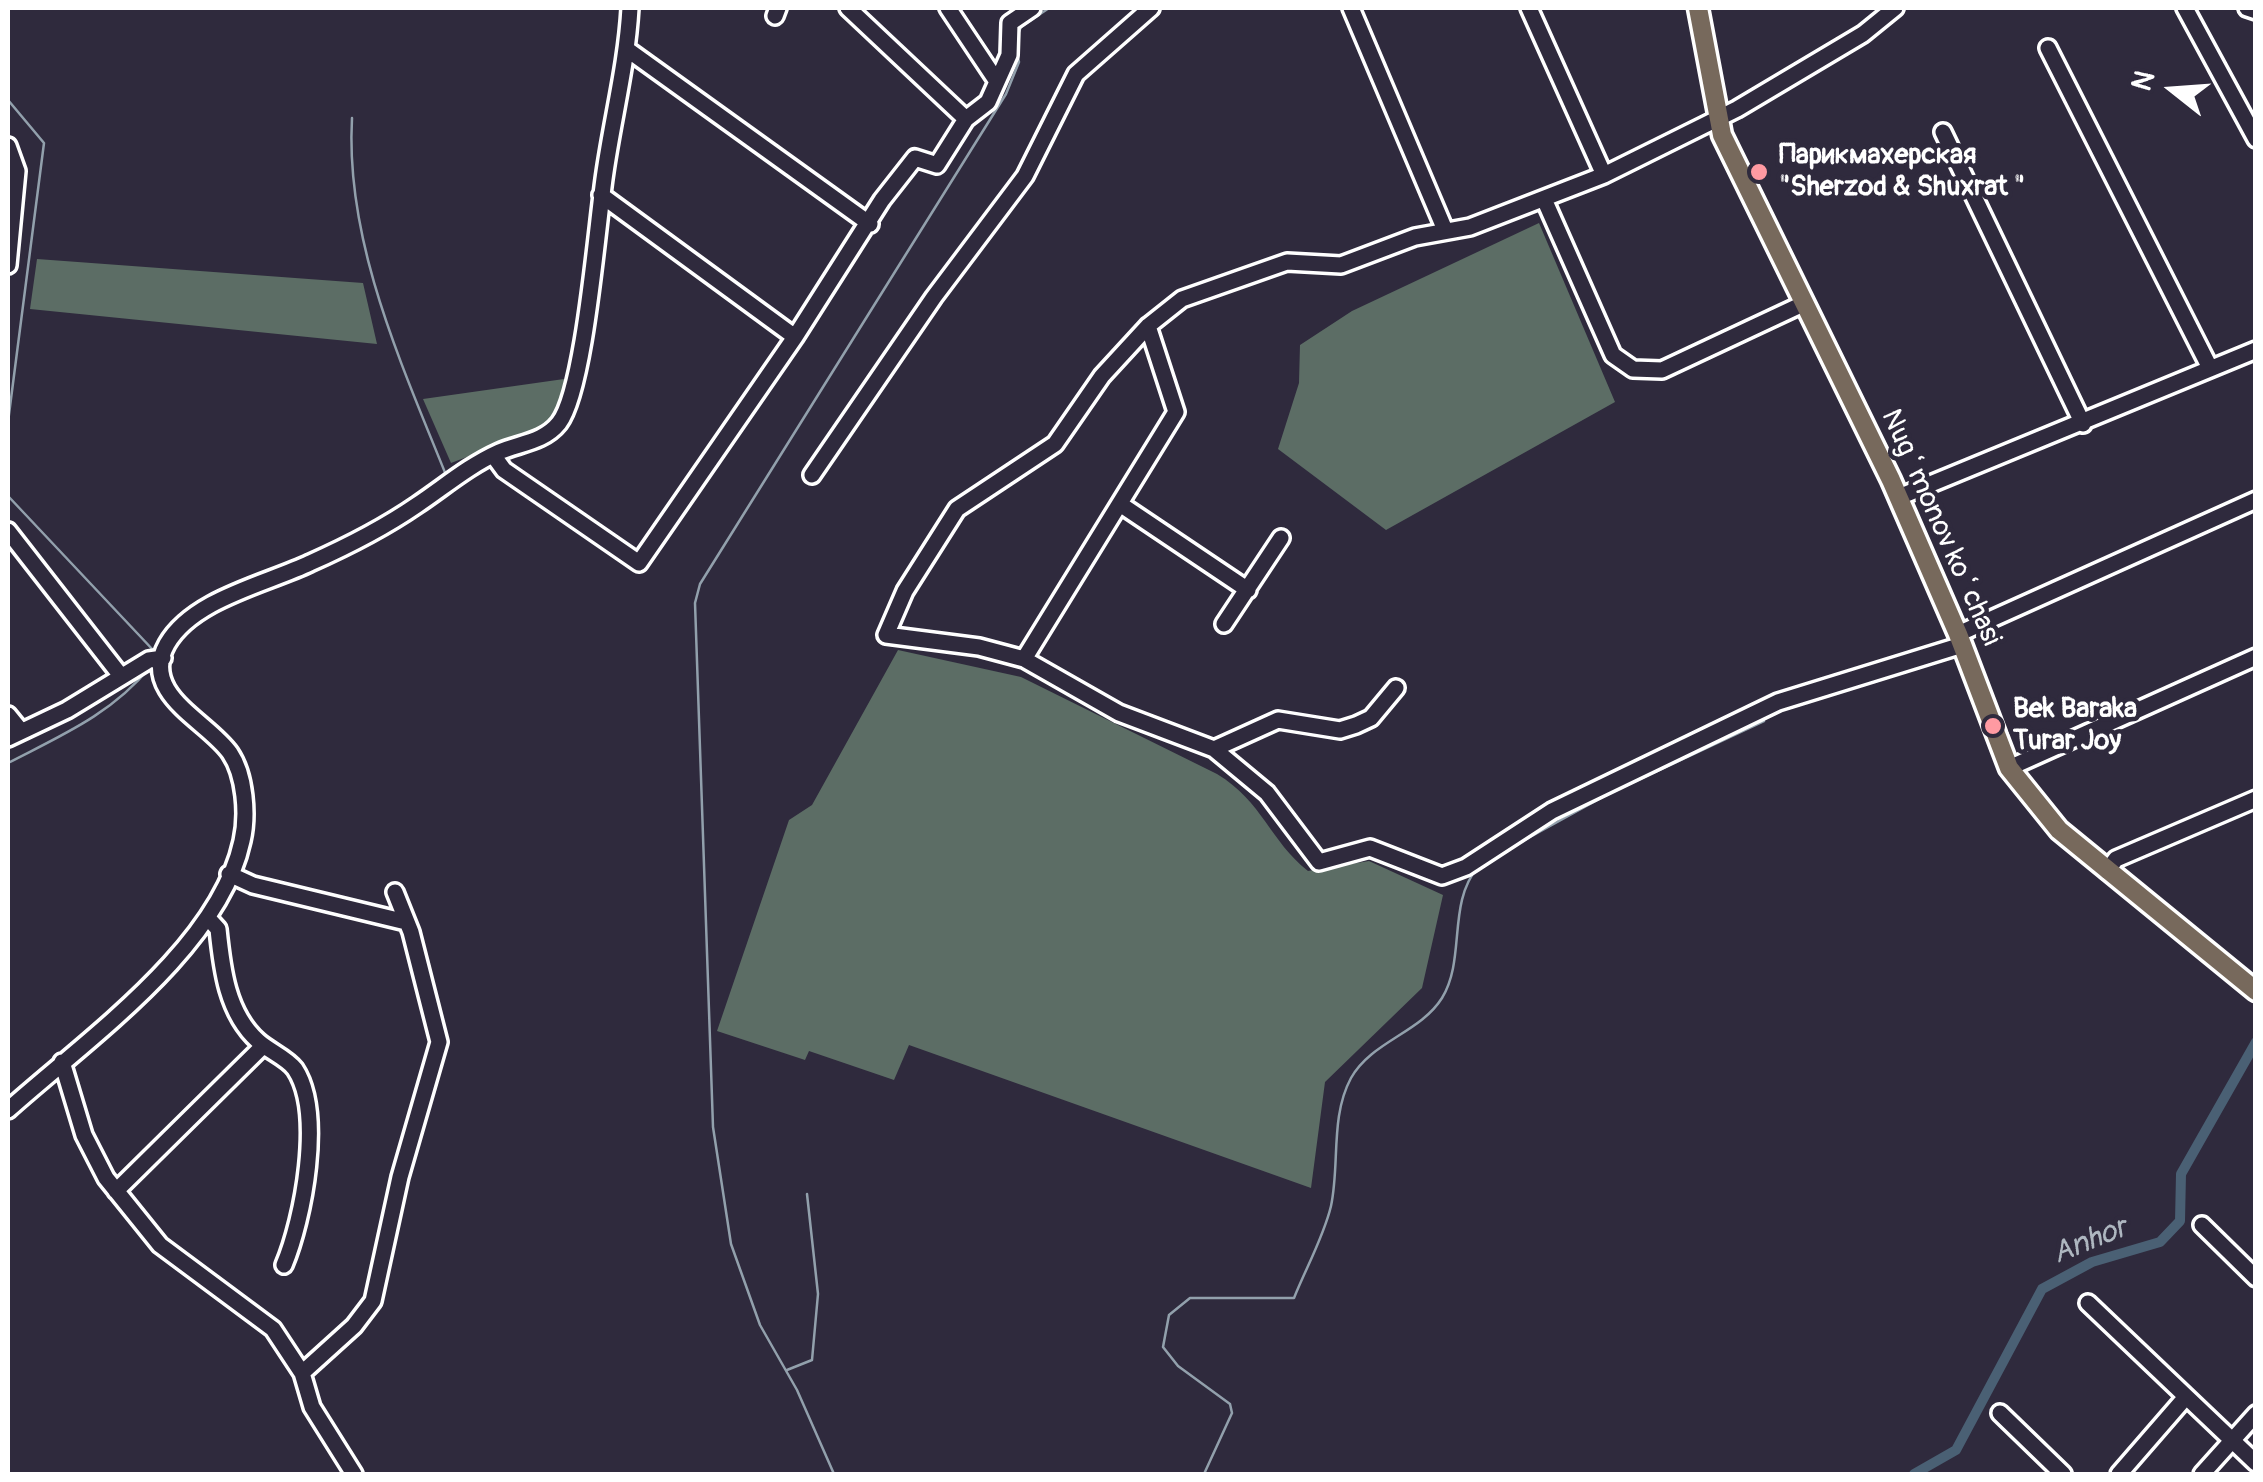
<!DOCTYPE html>
<html>
<head>
<meta charset="utf-8">
<style>
	body { margin:0 }
	#map { position:relative; width:2263px; height:1482px; overflow:hidden; background:#2f2a3d; font-family:Pangolin,sans-serif }
	canvas { display:block }
	.frame { position:absolute; inset:0; border:10px solid #fff; pointer-events:none }
	.north { position:absolute; left:2123px; top:40px; width:100px; height:100px; -webkit-text-stroke:8px #2f2a3d; paint-order:stroke; rotate:287deg; font-size:28px; font-weight:700; line-height:40px; text-align:center; color:#fff }
	.north::after { content:''; display:block; margin:auto; width:35px; height:45px; background:#fff; clip-path:polygon(50% 0,100% 100%,50% 72%,0 100%) }
</style>
</head>
<body>
<div id="map">
<canvas width="2263" height="1482"></canvas>
<div class="frame"></div>
<div class="north">N</div>
</div>
<script>
const c = document.querySelector('canvas').getContext('2d');
c.lineJoin = 'round';
function fillPath(path, color) {
  c.fillStyle = color;
  c.fill(path, 'evenodd');
}
function stroke(path, color, width, dash) {
  c.strokeStyle = color;
  c.lineWidth = width;
  c.lineCap = dash ? 'butt' : 'round';
  c.setLineDash(dash || []);
  c.stroke(path);
}
function drawText(font, color, halo, rows, align = 'center') {
  c.font = font + ' Pangolin,sans-serif';
  c.lineWidth = 9;
  c.setLineDash([]);
  c.textBaseline = 'middle';
  c.strokeStyle = halo;
  c.fillStyle = color;
  for (const [text, x, y, turn = 0] of rows) {
    c.save();
    c.translate(x, y);
    c.rotate((+turn || 0) * Math.PI / 180);
    c.textAlign = isNaN(turn) ? turn : align;
    if (halo) c.strokeText(text, 0, 0);
    c.fillText(text, 0, 0);
    c.restore();
  }
}
fillPath(new Path2D(`
	M1539,223L1615,402L1386,530L1278,449L1299,383L1300,345L1352,311Z
	M37,259L363,283L377,344L30,309Z
	M564,379L566,400L543,428L451,463L423,399Z
	M898,650L1021,677L1217,774C1263,802 1270,841 1308,871L1369,861L1443,895L1422,988L1325,1082L1311,1188L909,1045L894,1080L809,1051L805,1060L717,1031L789,820L812,805Z`), '#5c6d65');
stroke(new Path2D(`
	M1017,36L1021,27L1049,8
	M8,100L44,143L8,422
	M352,118C345,241 401,363 446,475
	M8,496L154,651
	M8,763C60,736 112,714 150,667
	M1501,853L1610,793L1764,721
	M787,1370L812,1360L818,1294L807,1194
	M834,1474L797,1390L760,1325L731,1244L713,1127L695,603L700,584L1006,94L1019,62L1016,48
	M1204,1474L1232,1413L1230,1404L1178,1366L1163,1347L1169,1315L1190,1298H1294C1306,1268 1324,1236 1331,1206C1340,1164 1330,1117 1351,1078C1372,1041 1420,1033 1442,998C1466,959 1447,903 1478,867`), '#92a0ac', 2.5);
stroke(new Path2D(`
	M1914,1474L1956,1450L2042,1289L2092,1262L2160,1242L2180,1221L2181,1174L2256,1042`), '#4a6074', 10);
const minor = new Path2D(`
	M848,8L966,119
	M948,8L996,80
	M1351,8L1445,230
	M1529,8L1604,175
	M2185,8L2256,139
	M2247,8L2256,11
	M775,16L778,8
	M2048,48L2210,368
	M628,50L870,224
	M1943,132L2083,424
	M8,146L17,171L8,265
	M601,195L795,337
	M1544,199L1613,355L1633,369L1662,370L1805,303
	M493,455L504,470L639,563L795,337L882,200L915,158L937,165L966,119L988,102L1009,55L1010,23L1032,8
	M812,475L934,297L1025,176L1076,74L1151,8
	M1899,497L2256,350
	M1120,504L1248,590
	M8,531L121,676
	M1224,624L1281,538
	M1958,634L2256,500
	M1024,659L1176,412L1148,326
	M1396,688L1371,718L1356,725L1340,730L1278,720L1214,749L1119,713L1024,659L979,647L886,635L905,591L957,509L1055,444L1102,376L1148,326L1182,299L1287,262L1341,265L1415,237L1470,227L1604,175L1737,109L1863,34L1895,8
	M8,715L21,731
	M8,738L67,710L149,660L163,658
	M1214,749L1267,793L1319,862L1370,848L1442,876L1466,867L1552,811L1778,702L1962,645
	M2009,768L2256,657
	M2107,871L2116,859L2256,799
	M229,874L253,885L406,922
	M208,918L218,929C222,969 227,1013 258,1041C269,1051 287,1058 295,1069C324,1113 303,1220 284,1265
	M62,1062L84,1135L106,1178L160,1245L273,1329L302,1373L312,1407L354,1474
	M8,1110C86,1040 219,948 242,841C248,815 245,775 230,753C208,721 139,694 167,644C193,599 266,584 310,563C346,547 385,527 417,505C444,487 468,466 499,452C520,443 544,442 559,423C585,389 597,223 605,172C613,117 627,63 630,8
	M116,1191L263,1046
	M2202,1225L2256,1278
	M2088,1303L2256,1463
	M302,1373L354,1326L373,1301L400,1177L439,1042L411,932L395,892
	M2000,1413L2063,1474
	M2119,1474L2185,1398
	M2202,1474L2256,1414`);
const major = new Path2D(`
	M1698,8L1722,135L1891,480L1958,634L2009,768L2059,830L2256,991`);
stroke(minor, '#fff', 22);
stroke(major, '#fff', 25);
stroke(minor, '#2f2a3d', 15);
stroke(major, '#77695c', 18);
for (const [x, y, r, color] of [
	[1759,172,10,"#ff9aa2"],
	[1993,726,10,"#ff9aa2"]
]) {
  const dot = new Path2D();
  dot.arc(x, y, r, 0, 2 * Math.PI);
  c.fillStyle = color;
  c.fill(dot);
  stroke(dot, '#2f2a3d', 4);
}
drawText('bold 28px', '#fff', '#2f2a3d', [
	["Парикмахерская",1779,156],
	["\"Sherzod & Shuxrat \"",1779,188],
	["Bek Baraka",2013,710],
	["Turar Joy",2013,742]
], 'left');
drawText('28px', '#fff', '#2f2a3d', [
	["Nugʻmonov koʻchasi",1940,528,66]
]);
drawText('italic 30px', '#aeb7c0', '#2f2a3d', [
	["Anhor",2090,1242,-22]
]);
</script>
</body>
</html>
